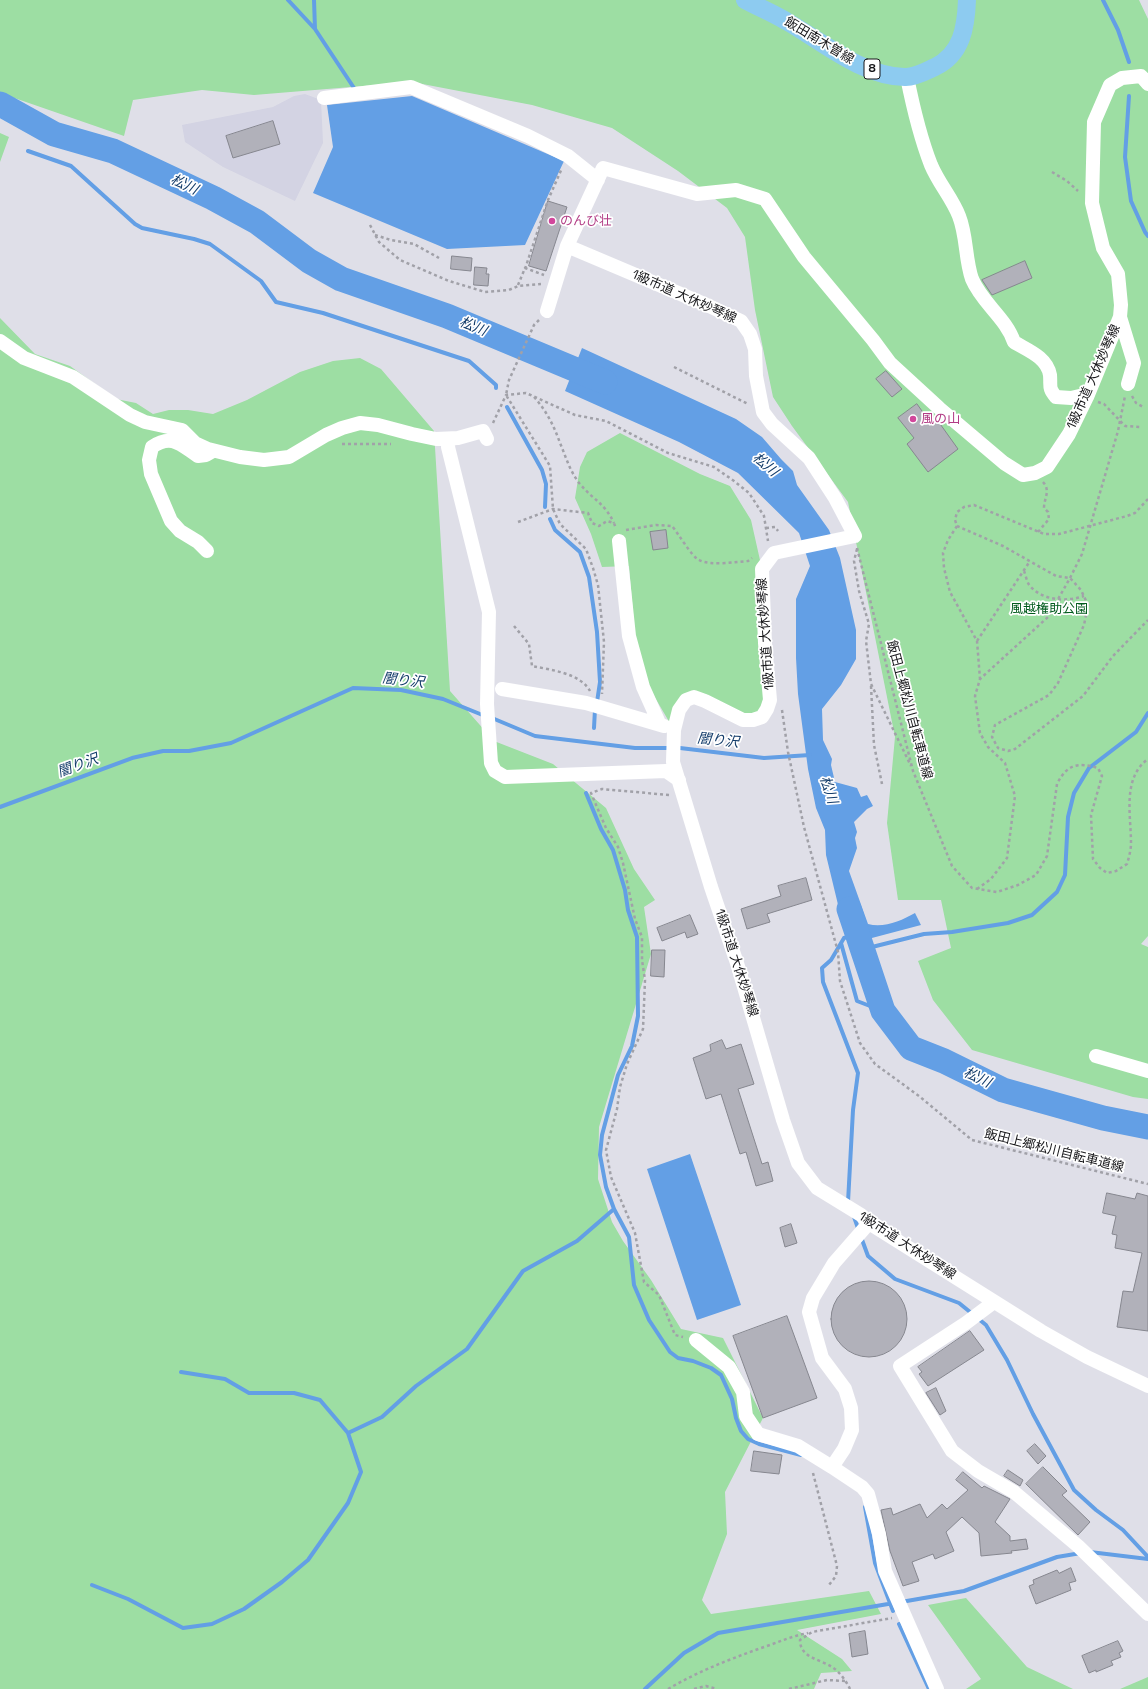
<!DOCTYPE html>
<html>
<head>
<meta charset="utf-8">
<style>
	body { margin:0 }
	canvas { display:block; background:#dfdfe8 }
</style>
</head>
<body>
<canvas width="1148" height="1689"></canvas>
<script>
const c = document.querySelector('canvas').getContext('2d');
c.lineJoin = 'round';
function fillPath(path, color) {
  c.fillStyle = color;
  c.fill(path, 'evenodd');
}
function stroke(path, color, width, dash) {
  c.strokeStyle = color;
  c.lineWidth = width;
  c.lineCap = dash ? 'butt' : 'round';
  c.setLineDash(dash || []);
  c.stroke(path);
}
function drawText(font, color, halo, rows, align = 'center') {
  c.font = font + ' "Space Grotesk","Noto Sans JP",sans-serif';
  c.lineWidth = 3.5;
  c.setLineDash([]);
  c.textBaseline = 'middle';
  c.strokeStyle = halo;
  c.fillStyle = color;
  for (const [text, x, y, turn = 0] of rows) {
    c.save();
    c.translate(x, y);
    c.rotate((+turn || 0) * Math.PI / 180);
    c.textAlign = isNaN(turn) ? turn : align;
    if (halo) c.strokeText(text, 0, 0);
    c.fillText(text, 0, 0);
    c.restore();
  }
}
fillPath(new Path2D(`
	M305,94L321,100L323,143L295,201L223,167L185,142L182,125L273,107L294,96Z`), '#d3d3e3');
fillPath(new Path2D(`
	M0,0H1139L1148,19V936L1141,944L1148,947V1099L1133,1097L972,1050L933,1000L918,961L951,948L941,900H898L887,823L895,737L848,502L792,426L773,397L755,310L745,237L727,208L678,171L612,128L532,105L412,82L254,95L202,90L133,100L124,136L0,93Z
	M0,133L9,137L0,162Z
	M0,318L35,354L70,366L116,399L136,403L153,414L169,410H188L213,414L247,400L300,372L333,361L360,358L381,369L434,431L450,691L494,741L553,764L606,808L634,869L655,900L644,907L651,954L599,1127L598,1179L612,1222L623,1241L651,1280L681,1329L723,1338L763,1418L725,1492L727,1534L702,1600L711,1614L869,1591L881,1614L797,1630L842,1659L852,1671L821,1673L814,1689H0Z
	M620,433L700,474L730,486L751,520L762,569L770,700L753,720L694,697L674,730L647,684L635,636L629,566L602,567L591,534L575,498L580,467L587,452Z
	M966,1598L1027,1667L1073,1689H966L981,1679L928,1605Z
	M1148,1677V1689H1120Z`), '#9ddea3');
fillPath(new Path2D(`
	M412,96L564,161L525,245L447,249L313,193L333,147L327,105Z
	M582,348L736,419L762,437L781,459L793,471L797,485L829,530L840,558L856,630V659L841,685L822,709L823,740L832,759L831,765L835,782L857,788L861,797L867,795L873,806L867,809L854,822L857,832L855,838L857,848L849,871L868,924C884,928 901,921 915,913L921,925L853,943L841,917L826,855L825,830L816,808L808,769L798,694L796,658V599L810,566L799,533L738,473L679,442L565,391Z
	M690,1154L741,1305L697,1320L647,1169Z`), '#639fe5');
stroke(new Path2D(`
	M288,0L315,29L356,91
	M314,0L315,29
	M1103,0L1118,30L1129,62
	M1129,96L1125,157L1131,201L1145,232L1148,236
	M28,151L71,166L135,224L142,228L194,239L210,244L261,281L276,302L323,313L469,361L496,385V388
	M507,407L542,470L546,484L545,507
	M550,519L555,530L580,552L589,577L597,632L600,682L597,702
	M492,718L535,736L635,748H680L764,758L810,755
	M594,728L595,709
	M586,793L601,829L613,850L625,890L628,910L637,937L638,1016L632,1046L618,1075L602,1135L600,1155L606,1187L614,1209L629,1237L634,1285L649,1320L670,1352L678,1358L693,1361L711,1368L721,1375L732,1399L736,1418L741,1431L748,1439L759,1444L801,1455
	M0,807L132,758L163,751H189L231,743L353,688L401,690L443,699L485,716
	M841,943L857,1001L883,1011
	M864,949L924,934L952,932L1008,923L1032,915L1057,892L1065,875L1068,817L1074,793L1089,768L1136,732L1148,713
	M848,1202L853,1110L858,1073L823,982L822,968L831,960L844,938L854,935
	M853,1214L859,1231
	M861,1237L868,1256L895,1279L959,1303L986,1325L1007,1360L1033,1414L1074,1490L1096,1510L1123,1530L1148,1557
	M348,1433L382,1417L416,1386L467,1349L523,1271L577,1241L614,1209
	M865,1507L875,1563L893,1611
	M1090,1552L1148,1559
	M92,1585L128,1599L183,1628L212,1624L244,1609L282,1582L308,1560L348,1503L361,1472L348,1433L320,1400L294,1393H249L225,1379L181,1372
	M901,1602L964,1591L1057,1557L1081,1553
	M899,1624L929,1689
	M645,1689L684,1653L718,1633L888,1604`), '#639fe5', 4);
stroke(new Path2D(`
	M0,104L54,134L113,151L213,198L257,222L309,261L341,279L447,316L605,382
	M849,909L883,1011L911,1048L944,1061L1003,1090L1103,1118L1148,1127`), '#639fe5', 25);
const building = new Path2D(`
	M273,121L280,144L233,158L226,136Z
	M548,201L567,207L546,271L529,266Z
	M452,256L472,258L471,271L451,269Z
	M1025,261L1032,278L992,295L982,280Z
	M475,267L487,268L486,274H489L488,286L474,285Z
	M886,371L902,389L892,397L876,379Z
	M917,404L932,425L938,421L958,449L928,472L907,444L914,438L898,418Z
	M666,530L668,548L653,550L650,532Z
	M806,878L812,900L767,914L770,922L747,929L741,909L781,896L778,886Z
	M690,915L698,934L687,938L685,932L662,941L657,928Z
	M652,950H665L664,977L651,976Z
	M722,1040L726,1049L741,1044L754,1084L738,1089L762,1164L768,1162L773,1181L756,1186L746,1152L740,1154L721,1094L706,1099L693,1058L711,1051L710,1045Z
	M1107,1193L1135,1199L1137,1193L1148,1196V1331L1117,1327L1123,1291L1133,1292L1142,1253L1115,1248L1117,1235L1112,1234L1116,1216L1103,1213Z
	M791,1224L797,1243L785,1247L780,1228Z
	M831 1319a38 38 0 1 1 76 0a38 38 0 1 1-76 0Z
	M787,1316L817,1398L763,1418L733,1336Z
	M970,1331L984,1350L928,1386L919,1374L922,1372L918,1367Z
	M936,1388L946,1411L940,1415L926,1393Z
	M1035,1444L1046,1456L1038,1464L1027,1451Z
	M754,1451L782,1455L779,1474L751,1471Z
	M1043,1467L1067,1491L1062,1495L1090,1522L1078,1535L1026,1484Z
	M1008,1470L1023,1480L1020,1486L1004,1476Z
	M963,1472L982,1488L984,1486L1010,1499L995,1522L1010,1536V1541L1026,1539L1028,1549L1011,1551L1012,1553L981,1556L979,1533L962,1517L946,1532L954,1551L935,1559L933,1554L912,1562L919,1581L903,1586L890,1551L881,1510L891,1508L893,1515L920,1504L927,1518L942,1504L947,1509L968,1490L956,1480Z
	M1071,1568L1076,1581L1069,1583L1071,1590L1036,1604L1029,1586L1034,1584L1033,1580L1057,1570L1059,1573Z
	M865,1631L868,1654L852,1657L849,1634Z
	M1118,1641L1123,1651L1119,1653L1121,1657L1111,1661L1113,1665L1096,1672V1670L1089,1673L1082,1656Z`);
fillPath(building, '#b1b1ba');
stroke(building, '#86878f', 1);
stroke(new Path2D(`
	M1052,172L1067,181L1078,191
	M370,225L379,242L400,260L449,281L485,292L509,290L518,286L541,284
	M375,235L391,240L414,244L439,258
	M525,269L548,200L562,168
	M518,285L525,268L544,275
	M539,320L534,325L509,380L506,395L550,466L553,509L560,524L586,549L593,568L598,585L604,642L602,694
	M674,367L748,404
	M1132,396L1136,403L1143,407
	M534,397C546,410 554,426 560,443C566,457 570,472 580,484C593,500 604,502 614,523
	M1098,402L1104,404L1125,426L1140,427
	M493,423L506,395L526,393L575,415L606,421L668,453L714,467L734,481L749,493L764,516L768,541
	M342,444H391
	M1148,499L1135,513L1127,516L1059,534H1044L974,505L964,507L957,512L955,520L957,526L1003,546L1056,576L1070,578L1081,590L1088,605L1084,625L1058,683L1049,695L995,725L992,737L998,748L1008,751L1015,749L1083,696L1113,656L1148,620
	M518,522L553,509L588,513L592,523L599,526L607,521L614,523L616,529
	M957,526L948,540L943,553L944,568L950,592L977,641L980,679
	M766,528L775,527L778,531
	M626,530L656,525L672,526C678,533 692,557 699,560C710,566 735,562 748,561L752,558
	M1038,532L1049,519L1048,512L1044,508C1044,498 1051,491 1043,482
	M857,548L913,771L952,866L972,888L997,892L1018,885L1036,875L1047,856L1057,784C1067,764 1078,762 1098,768L1102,776L1091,815L1093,859L1100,868L1107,873L1116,871L1127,864C1129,857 1131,850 1131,843C1131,815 1122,778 1148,759
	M857,549L854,561L859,591L869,624L866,641L871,684L911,766
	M1024,571C1026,576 1027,583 1030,586C1043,601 1067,602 1084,596
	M514,626L529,644L532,666C551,670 580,673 590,691
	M977,641L1030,561
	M871,686L874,745L882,784
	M782,710L788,752L804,827L838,952L840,981L860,1043L875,1064L919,1096L972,1140L1148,1184
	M669,795L602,789L591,793L606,828L618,847L623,863L635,919L642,937V960L645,980L643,1029L627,1064L620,1087L617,1109L606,1150L611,1177L635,1233L644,1282L659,1295L675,1335L683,1337
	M977,889L991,879L1007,858L1015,796L1005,763L988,747L980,733L975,696L980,679L1048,617L1070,578L1082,554L1118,431L1125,396
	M813,1473L837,1566L836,1576L829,1585
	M668,1689C699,1671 730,1659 764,1647C779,1642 792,1636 808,1633
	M694,1689L706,1686L717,1689
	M789,1689L827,1680L845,1681
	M850,1689C846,1681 840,1672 832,1667C820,1659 800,1658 800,1640L812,1632L892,1618`), '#a1a1a8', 2.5, [3, 3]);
stroke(new Path2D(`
	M907,77C913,107 920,137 931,165C939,184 952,198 959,216C967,236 965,259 972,279C982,303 1006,318 1014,342C1027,350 1047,357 1050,375C1051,386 1048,388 1056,397L1071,398L1088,394
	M324,98L411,87L528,136L568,156L598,180
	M567,246L709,306L741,321L750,334L755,349L756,376L763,412L772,424L809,458L835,498L855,536L774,553L762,569L765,643L770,700L767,709L762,717L753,720H743L705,701L694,697L686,700L679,710L674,730L673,762L711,887L737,963L783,1120L798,1163L817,1188L861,1215L869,1223L1041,1331L1087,1357L1148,1386
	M547,311L567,246L603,168L697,194L736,190L765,199L804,257L873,340L890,363L939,408L1004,463L1023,475L1035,473L1047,467L1069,434L1087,397L1120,317L1121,305L1118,274L1103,248L1092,203L1094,122L1110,85L1122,78L1141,76L1148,84
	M1120,317L1134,363L1128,384
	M0,341L24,358L73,377L130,415L145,422L182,430L195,443L208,449L240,457L264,460L289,457L326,435L342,428L360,423L378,425L412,434L436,439L458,438L483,431L487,439
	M449,439L448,447L489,612L487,704L491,763L495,771L505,777L666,771L679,780
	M619,541L629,636L643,687L660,725
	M207,551L198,542L180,531L171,521L151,474L149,460L152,447C172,433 181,445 198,456L206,455L213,451
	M502,689L586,703L664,726
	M1096,1056L1148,1071
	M869,1223L834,1263L813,1298L809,1312L822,1358L845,1389L851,1408L852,1430L844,1449L832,1467L862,1487L868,1494L879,1534L885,1571L937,1689
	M994,1302L966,1323L900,1366L952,1451L978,1471L1014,1492L1078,1546L1148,1614
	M696,1340L729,1367L743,1392L746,1416L758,1434L798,1446L832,1467`), '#fff', 14);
stroke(new Path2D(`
	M745,0C758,7 773,13 786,21C820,40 864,78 906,77C916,77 926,71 935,67C962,54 966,27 967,0`), '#8dcbf0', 18);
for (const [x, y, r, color] of [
	[552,221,4,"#d1479c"],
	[913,419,4,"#d1479c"]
]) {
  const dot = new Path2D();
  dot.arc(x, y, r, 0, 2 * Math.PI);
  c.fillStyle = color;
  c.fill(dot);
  stroke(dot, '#fff', 1.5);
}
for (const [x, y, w] of [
	[872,69,16]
]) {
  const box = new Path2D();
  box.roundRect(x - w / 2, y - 10, w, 20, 3);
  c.fillStyle = '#fff';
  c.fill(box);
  stroke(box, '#17171a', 1);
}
drawText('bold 12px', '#17171a', null, [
	["8",872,69]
]);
drawText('13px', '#17171a', '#fff', [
	["飯田南木曽線",819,41,31],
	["1級市道 大休妙琴線",684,297,24],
	["1級市道 大休妙琴線",1094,377,-66],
	["1級市道 大休妙琴線",766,634,-94],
	["飯田上郷松川自転車道線",909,710,75],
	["1級市道 大休妙琴線",736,963,72],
	["飯田上郷松川自転車道線",1054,1151,14],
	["1級市道 大休妙琴線",907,1246,33]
]);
drawText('13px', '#b23c85', '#fff', [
	["のんび壮",560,221],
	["風の山",921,419]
], 'left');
drawText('13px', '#025b1d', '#fff', [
	["風越権助公園",1049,609]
]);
drawText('italic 14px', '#133c6a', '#fff', [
	["松川",184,185,25],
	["松川",473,327,22],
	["松川",765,465,41],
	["闇り沢",403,681,7],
	["闇り沢",718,741,6],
	["闇り沢",78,766,-20],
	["松川",828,790,72],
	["松川",977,1078,25]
]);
</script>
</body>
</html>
